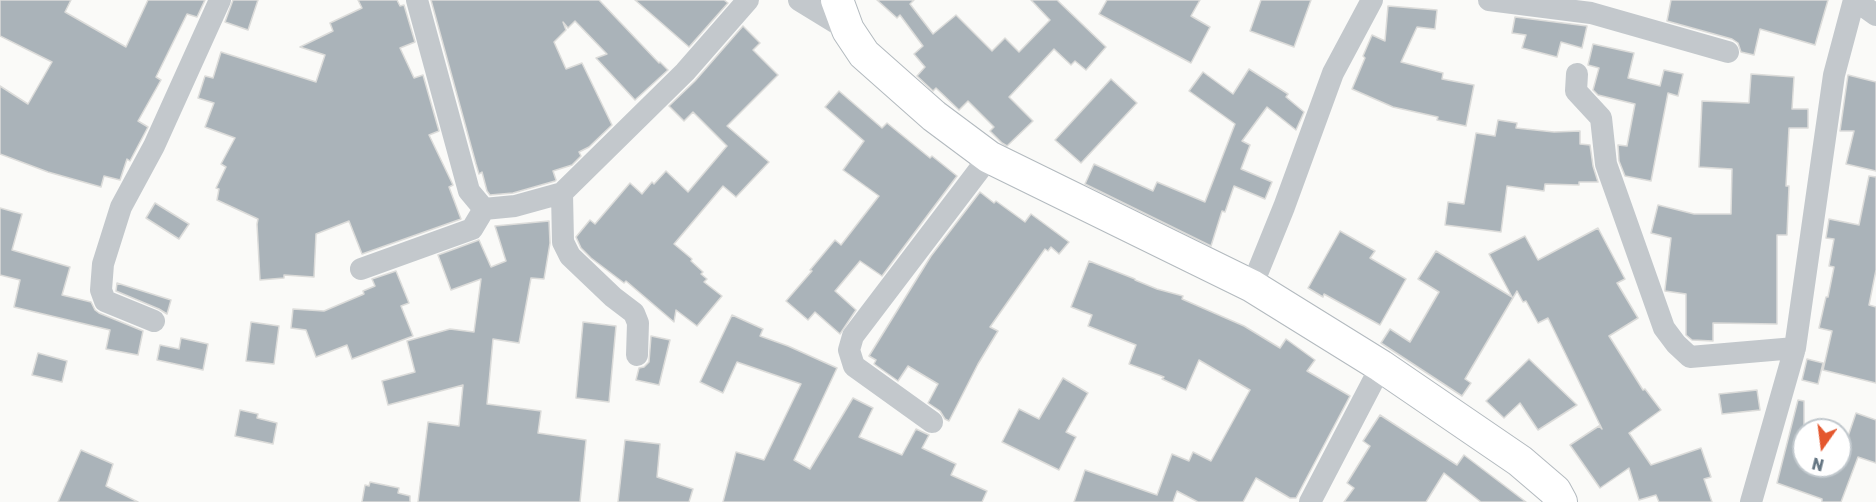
<!DOCTYPE html>
<html>
<head>
<meta charset="utf-8">
<style>
	body { margin:0 }
	#map { position:relative; width:1876px; height:502px; overflow:hidden; background:#fafaf8; font-family:Rubik,sans-serif }
	canvas { display:block }
	.north { position:absolute; left:1792px; top:418px; width:60px; height:60px; box-sizing:border-box; background:#fff; border:2px solid #c1c8cd; border-radius:50%; rotate:194deg; font-size:16px; font-weight:700; line-height:24px; text-align:center; color:#657683 }
	.north::after { content:''; display:block; margin:auto; width:21px; height:27px; background:#e4572e; clip-path:polygon(50% 0,100% 100%,50% 72%,0 100%) }
</style>
</head>
<body>
<div id="map">
<canvas width="1876" height="502"></canvas>
<div class="north">N</div>
</div>
<script>
const c = document.querySelector('canvas').getContext('2d');
c.lineJoin = 'round';
function fillPath(path, color) {
  c.fillStyle = color;
  c.fill(path, 'evenodd');
}
function stroke(path, color, width, dash) {
  c.strokeStyle = color;
  c.lineWidth = width;
  c.lineCap = dash ? 'butt' : 'round';
  c.setLineDash(dash || []);
  c.stroke(path);
}
const building = new Path2D(`
	M0,0H71L65,12L126,47L148,0H205L197,17L187,14L156,77L161,80L138,121L148,127L130,161L127,159L120,180L104,176L101,187L48,172L0,154V86L28,104L52,62L0,36Z
	M233,0H258L248,30L225,22Z
	M358,0H397L400,6L404,5L415,42L400,48L414,78L423,75L439,131L429,135L453,185L449,187L461,219L362,254L349,221L316,234L314,277L284,275V278L260,280L257,224L258,219L217,200L219,189L216,188L226,167L221,164L235,138L205,127L214,103L198,98L205,76L213,78L221,52L316,82L325,55L300,47L333,31L330,23L362,8Z
	M431,0H599L659,63L660,62L668,70L635,100L596,58L607,54L575,21L568,28L563,22L566,30L554,42L566,69L582,63L612,125L589,147L579,152L581,156L572,165L553,171L556,180L555,181L513,193L490,195L487,191L482,172L479,174L476,164Z
	M635,0H724L728,3L689,47Z
	M877,0H914L910,4L933,34L956,15L992,51L1005,38L1019,52L1050,20L1031,0H1057L1106,47L1086,70L1075,61L1071,65L1054,49L1009,97L1033,121L1007,146L1002,143L990,131L994,127L968,101L959,110L936,88L933,91L917,76L925,67L914,54L923,46L900,15L897,18Z
	M1107,0H1200L1191,16L1210,27L1191,63L1099,14Z
	M1261,0H1311L1294,47L1250,31Z
	M1671,0H1828L1815,45L1760,29L1754,55L1741,52L1738,43L1732,39L1667,21Z
	M1388,6L1437,10L1435,29L1417,27L1401,62L1443,73L1442,79L1474,85L1466,126L1437,120L1438,117L1393,107L1352,89L1365,58L1363,56L1372,35L1385,41Z
	M1515,17L1587,26L1582,48L1561,42L1557,57L1522,48L1526,35L1512,33Z
	M743,26L760,43L753,50L778,75L727,126L769,162L736,197L723,186L674,244L692,259L691,261L703,272L701,274L707,279L704,282L722,296L697,326L676,310L674,322L626,281L624,283L591,258L581,248L576,237L590,220L595,224L630,183L642,194L652,182L654,184L666,171L688,192L727,146L693,112L684,121L669,106L695,81Z
	M1593,44L1634,53L1628,78L1660,86L1664,70L1683,74L1678,96L1668,93L1651,181L1625,176L1619,161L1618,145L1627,146L1635,104L1598,95L1593,90L1599,68L1588,65Z
	M1249,69L1288,94L1286,97L1304,112L1296,130L1267,107L1242,141L1250,145L1241,169L1272,182L1265,199L1234,186L1225,212L1222,211L1211,246L1085,184L1094,164L1153,191L1157,182L1205,202L1235,124L1189,91L1203,72L1233,94Z
	M1751,74L1794,77L1792,109H1808V128H1789L1786,186H1789L1787,235H1777V324L1713,323V341L1692,340L1686,335V294L1665,291V289L1671,238L1651,233L1658,205L1694,214H1731L1732,169L1699,167L1702,101L1749,103Z
	M1848,75L1876,82V171L1846,164L1854,131H1840Z
	M1111,79L1137,103L1081,163L1055,140Z
	M839,91L882,128L887,123L930,158L932,156L957,176L882,276L860,261L835,291L856,310L840,334L815,312L808,320L786,301L812,271L810,270L835,240L841,245L879,196L843,170L864,141L825,107Z
	M1498,120L1517,123L1516,128L1554,132L1580,131V144L1590,145L1593,166L1598,182H1579V185L1545,184L1544,191L1507,186L1501,232L1445,225L1448,202L1464,204L1476,133L1495,136Z
	M1869,176L1876,177V270L1869,305L1876,307V383L1823,370L1832,331L1819,328L1826,297H1828L1834,267L1829,266L1834,239L1826,238L1829,219L1859,225Z
	M980,192L994,203L996,201L1025,222L1031,214L1069,242L1059,254L1051,247L1048,251L1045,249L990,327L998,331L978,364L949,421L945,419L940,411L928,403L938,384L908,366L898,381L874,364L876,360L869,356L931,256Z
	M155,203L189,224L179,239L146,218Z
	M0,208L22,214L12,250L70,267L62,295L91,302L95,310L99,313L143,331L138,355L106,349L110,330L14,307L20,280L0,275Z
	M549,221L550,243L544,279L531,278L519,343L493,339L487,404L541,411L538,433L586,440L580,502H418L428,422L459,426L463,385L388,405L382,381L415,372L407,341L450,329L474,332L481,279L451,290L438,255L479,240L491,267L506,261L495,226Z
	M1598,228L1625,279L1617,283L1638,318L1609,336L1643,390L1645,389L1661,410L1629,433L1651,465L1701,448L1711,477L1704,479L1712,502H1659L1656,495L1639,500L1629,468L1600,488L1570,445L1599,426L1602,429L1548,318L1538,323L1526,301L1523,302L1517,291L1465,379L1471,383L1462,396L1381,343L1390,329L1410,342L1439,292L1418,279L1436,251L1512,297L1489,254L1525,236L1538,260Z
	M1340,231L1375,251L1370,258L1406,279L1380,325L1324,294L1323,297L1308,288Z
	M1089,261L1135,279V280L1157,289L1183,296L1182,299L1244,326L1280,348L1286,339L1315,360L1307,371L1350,396L1296,498H1290L1256,478L1243,502H1198L1177,491L1173,502H1074L1085,470L1157,495L1172,454L1189,461L1193,452L1211,461L1250,390L1199,360L1186,390L1162,379L1164,377L1129,364L1136,345L1088,326L1092,315L1071,307Z
	M396,271L409,303L401,306L413,336L352,359L347,345L316,357L306,330L291,328L293,309L324,311L364,294L363,291L375,286L372,279Z
	M117,283L171,300L167,314L159,309L116,291Z
	M732,315L763,329L760,336L788,346L837,368L794,460L810,469L853,398L873,408L859,437L902,455L916,429L929,435L922,448L956,464L951,475L987,491L982,502H723L736,452L764,460L801,384L737,362L723,393L700,382Z
	M251,322L279,326L274,364L246,361Z
	M583,322L616,326L609,402L576,398Z
	M651,336L670,340L659,385L636,380L639,368L644,367L649,362Z
	M181,338L208,344L203,370L157,360L160,345L179,349Z
	M38,353L67,361L62,382L32,375Z
	M1529,359L1577,405L1538,430L1520,403L1504,418L1486,401Z
	M1807,359L1823,363L1818,384L1802,380Z
	M1063,378L1088,393L1066,432L1076,437L1059,470L1002,442L1019,409L1039,419Z
	M1757,390L1760,410L1722,414L1719,394Z
	M1798,400L1804,401V466H1840V455L1842,454L1856,413L1876,420V463L1858,457L1841,502H1822V499L1777,483Z
	M240,410L258,414L257,418L277,423L273,444L235,436Z
	M1380,415L1457,465L1464,455L1526,502H1481L1444,473L1426,502H1344L1354,488L1347,483L1370,446L1363,441Z
	M625,440L660,444L657,477L693,489L689,502H618Z
	M81,450L113,464L106,486L138,502H58Z
	M370,482L399,488L398,493L410,496V502H362L365,485L369,486Z`);
fillPath(building, '#aab3b9');
stroke(building, '#dcdcda', 1.5);
const secondary = new Path2D(`
	M837,0L848,30L864,54L934,116L989,157L1252,286L1381,366L1520,461L1555,491L1561,502`);
stroke(secondary, '#b3babf', 34);
stroke(new Path2D(`
	M417,0L469,191L484,209L515,206L562,193L685,72L748,0
	M799,0L848,30
	M1489,0L1591,13L1728,52
	M1855,0L1876,15
	M1577,74L1576,91L1601,118L1606,164L1664,328L1676,344L1690,357L1795,348
	M562,193L563,242L570,256L613,297L634,313L638,323L637,355
	M361,269L472,229L484,209
	M1252,286L1284,207L1333,73L1372,0
	M154,321L105,301L101,290L103,264L121,207L154,146L220,0
	M932,422L854,366L849,350L853,336L989,157
	M1310,502L1381,366
	M1751,502L1795,348L1834,75L1854,0`), '#c3c8cc', 22);
stroke(secondary, '#fff', 32);
</script>
</body>
</html>
